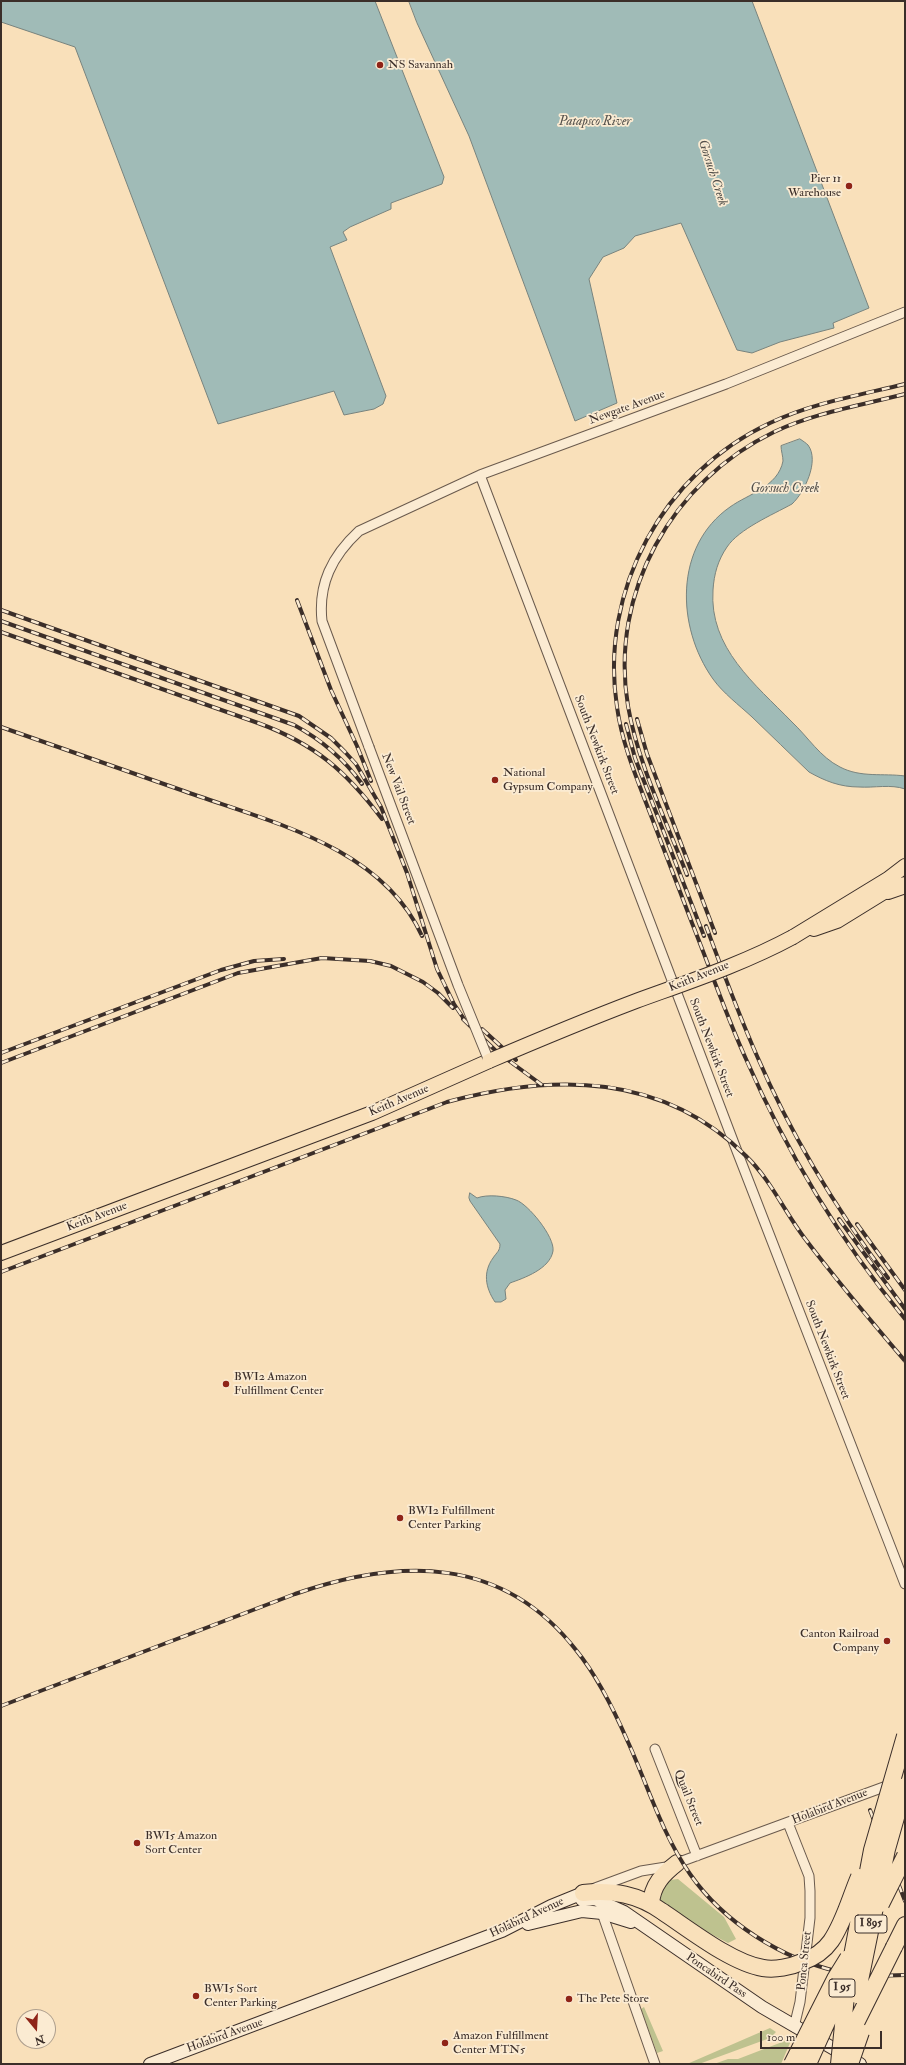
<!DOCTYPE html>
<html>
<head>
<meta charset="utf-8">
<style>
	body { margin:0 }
	#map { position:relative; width:906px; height:2065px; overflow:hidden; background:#f9e0ba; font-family:"IM FELL Double Pica",serif }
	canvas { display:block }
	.frame { position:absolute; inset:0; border:2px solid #3b2e29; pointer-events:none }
	.north { position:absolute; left:16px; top:2009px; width:40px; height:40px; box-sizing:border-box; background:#fbebd2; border:1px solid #ae9f8e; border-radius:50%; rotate:162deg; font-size:11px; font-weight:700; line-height:16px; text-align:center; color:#3b2e29 }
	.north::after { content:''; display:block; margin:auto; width:14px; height:18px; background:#8f2418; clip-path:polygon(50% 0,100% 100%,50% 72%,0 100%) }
	.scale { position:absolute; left:760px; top:2031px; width:122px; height:18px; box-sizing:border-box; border:2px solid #3b2e29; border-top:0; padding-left:5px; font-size:12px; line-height:14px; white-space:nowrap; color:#3b2e29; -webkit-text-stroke:3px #fbebd2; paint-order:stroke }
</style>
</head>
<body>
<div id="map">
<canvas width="906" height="2065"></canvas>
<div class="frame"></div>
<div class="north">N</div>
<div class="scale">100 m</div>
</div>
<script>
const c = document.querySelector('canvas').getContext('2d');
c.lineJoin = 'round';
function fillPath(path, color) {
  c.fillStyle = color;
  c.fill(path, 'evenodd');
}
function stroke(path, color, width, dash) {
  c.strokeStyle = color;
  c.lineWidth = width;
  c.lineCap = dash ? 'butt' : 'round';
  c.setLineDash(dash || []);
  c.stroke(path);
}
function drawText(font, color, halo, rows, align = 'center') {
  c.font = font + ' "IM FELL Double Pica",serif';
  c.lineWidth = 3.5;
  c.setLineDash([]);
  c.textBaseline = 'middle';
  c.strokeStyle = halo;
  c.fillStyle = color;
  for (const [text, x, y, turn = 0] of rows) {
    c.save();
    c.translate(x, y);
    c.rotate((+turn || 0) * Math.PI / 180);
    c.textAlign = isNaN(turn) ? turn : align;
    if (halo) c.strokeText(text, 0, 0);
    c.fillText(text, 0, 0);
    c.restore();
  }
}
fillPath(new Path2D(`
	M678,1879L724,1917L736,1939L728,1943L667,1911L657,1899L658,1888L670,1880Z
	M644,2007L663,2051L657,2053L641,2009Z
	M770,2028L776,2032L770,2038L699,2064H687Z
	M790,2039V2043L781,2064H714L728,2059H738Z`), '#bec28f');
const water = new Path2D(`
	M1,1H375L444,177L442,184L391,203V209L350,227L343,232L347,240L330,247L386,396L383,404L374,409L344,415L334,391L218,424L75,47L1,22Z
	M409,1H752L869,308L833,323L834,328L780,342L752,353L737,350L681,223L635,236L624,248L603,257L589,279L617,403L575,421L469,136L417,23Z
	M800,439C803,441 806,443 808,445C820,461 804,493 792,504C772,515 739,529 727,547C718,560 714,574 713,590C709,648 755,684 792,722C808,737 820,757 840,767C861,778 883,773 905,776V789C891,784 874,788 859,787C840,787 825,781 809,772C790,754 771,735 752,717C739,705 723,693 713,679C676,627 674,546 730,507C748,494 778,487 783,461C783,456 781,451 781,446Z
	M470,1193L477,1198C487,1194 506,1196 516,1200C528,1204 555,1237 553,1251C550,1269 524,1278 510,1283L505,1290L506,1299L501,1302H495C485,1287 483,1272 493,1258C497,1252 500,1251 500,1244L470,1201L469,1198Z`);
fillPath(water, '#a0bbb7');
stroke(water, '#78837e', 1);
const minor = new Path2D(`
	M480,475L735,1146L905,1584
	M369,747L322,621C318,584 332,556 359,531L480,475L726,384L905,312
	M655,1749L697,1856
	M788,1823L809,1876L810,1891V1918L800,2002L794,2027
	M595,1888L641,1871L666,1867L892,1784
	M602,1913L655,2064`);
const secondary = new Path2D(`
	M582,1900L595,1899L624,1912L762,2007L860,2064
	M528,1924L582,1911L602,1913L631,1922
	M150,2064L502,1931L551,1906L583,1893`);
const primary = new Path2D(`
	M814,929L837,921L897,884
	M793,937L888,879L905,866
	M1,1253L372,1113L489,1061`);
const motorway = new Path2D(`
	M888,891L905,885
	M583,1893C613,1890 638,1894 663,1912
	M651,1904C652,1885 663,1874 677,1863
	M894,1947L905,1925`);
stroke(minor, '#6a5a4d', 11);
stroke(secondary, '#3b2e29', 14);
stroke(primary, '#3b2e29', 16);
stroke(motorway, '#3b2e29', 18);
stroke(minor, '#fbebd2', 9);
stroke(secondary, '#fbebd2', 12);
stroke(primary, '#f9e0ba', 14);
stroke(motorway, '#f9e0ba', 16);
const rail = new Path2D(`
	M905,384C860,395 812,403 770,423C663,473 599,590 617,707C622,744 637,779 650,813C664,850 678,886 692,923C710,968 726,1015 746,1059C787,1153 840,1240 905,1319
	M297,600L331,690L357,746L371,781
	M1,610L299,716L331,738L345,752L356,764L381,807L407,873L437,969L454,1004L466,1022
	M1,621L294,725C322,740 344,759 362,784
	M1,632L258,723C315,744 346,771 382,819
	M637,719L647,754L715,933
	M626,724L635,758L704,936
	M1,727C61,748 121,769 181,790C266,821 381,845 422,936
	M687,875C666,820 638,764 628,706C609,593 672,481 774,432C814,413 862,405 905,394
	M706,926C722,969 738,1013 757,1056C791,1135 836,1209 888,1278
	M463,1019L497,1052L542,1085
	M482,1029L516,1060
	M1,1053L221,970L254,961L284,959
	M1,1063L238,973L322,958L370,961L391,966L423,982L438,993L453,1008
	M839,1219L905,1309
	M857,1224L905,1290
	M1,1272L447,1102C554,1073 663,1073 746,1156C771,1180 785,1213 806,1240C837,1281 871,1321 905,1361
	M1,1706L295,1594C399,1558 502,1555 576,1650C598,1677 614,1710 628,1742C648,1786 662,1834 690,1874C724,1923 782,1959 840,1972C861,1977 884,1976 905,1975
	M870,1810L905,1901`);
stroke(rail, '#3b2e29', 4);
stroke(rail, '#fbebd2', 2.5, [8]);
const minorBridge = new Path2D(`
	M369,747L458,985L489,1061`);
const primaryBridge = new Path2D(`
	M489,1061C538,1040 586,1020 636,1001C688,982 743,964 793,937`);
const motorwayBridge = new Path2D(`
	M881,1904L905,1856
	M663,1912C690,1930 732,1963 763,1968C775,1970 791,1967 802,1962C813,1958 824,1951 831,1941C844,1922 850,1898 859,1877
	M857,1995L887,1849L905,1786
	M844,2047L894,1947
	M792,2064L835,1979L848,1958
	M808,2064L842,1989
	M839,2064L848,1977L872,1850L905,1736
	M850,2064L861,2032`);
stroke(minorBridge, '#6a5a4d', 11, []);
stroke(primaryBridge, '#3b2e29', 16, []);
stroke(motorwayBridge, '#3b2e29', 18, []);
stroke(minorBridge, '#fbebd2', 9);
stroke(primaryBridge, '#f9e0ba', 14);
stroke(motorwayBridge, '#f9e0ba', 16);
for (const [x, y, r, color] of [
	[380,65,4,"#8f2418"],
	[849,186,4,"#8f2418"],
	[495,780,4,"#8f2418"],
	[226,1384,4,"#8f2418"],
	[400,1518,4,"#8f2418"],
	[887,1641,4,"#8f2418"],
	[137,1843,4,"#8f2418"],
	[196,1996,4,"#8f2418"],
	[569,1999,4,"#8f2418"],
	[445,2043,4,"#8f2418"]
]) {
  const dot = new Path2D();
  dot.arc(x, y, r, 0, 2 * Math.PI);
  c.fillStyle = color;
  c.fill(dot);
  stroke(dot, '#fbebd2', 1.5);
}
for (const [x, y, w] of [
	[871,1924,32],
	[842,1988,26]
]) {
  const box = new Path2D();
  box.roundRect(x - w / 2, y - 9, w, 18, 3);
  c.fillStyle = '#fbebd2';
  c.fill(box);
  stroke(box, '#3b2e29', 1);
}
drawText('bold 11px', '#3b2e29', null, [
	["I 895",871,1924],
	["I 95",842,1988]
]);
drawText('12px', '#3b2e29', '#fbebd2', [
	["NS Savannah",388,65],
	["Pier 11",841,179,"right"],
	["Warehouse",841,193,"right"],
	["National",503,773],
	["Gypsum Company",503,787],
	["BWI2 Amazon",234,1377],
	["Fulfillment Center",234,1391],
	["BWI2 Fulfillment",408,1511],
	["Center Parking",408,1525],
	["Canton Railroad",879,1634,"right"],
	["Company",879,1648,"right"],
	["BWI5 Amazon",145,1836],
	["Sort Center",145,1850],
	["BWI5 Sort",204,1989],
	["Center Parking",204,2003],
	["The Pete Store",577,1999],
	["Amazon Fulfillment",453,2036],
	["Center MTN5",453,2050]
], 'left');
drawText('12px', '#3b2e29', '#fbebd2', [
	["Newgate Avenue",627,408,-20],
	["South Newkirk Street",596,745,69],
	["New Vail Street",398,789,69],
	["Keith Avenue",699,977,-22],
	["South Newkirk Street",711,1048,69],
	["Keith Avenue",399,1101,-23],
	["Keith Avenue",97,1217,-21],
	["South Newkirk Street",827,1350,69],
	["Quail Street",688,1798,68],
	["Holabird Avenue",830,1807,-21],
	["Holabird Avenue",527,1918,-25],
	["Ponca Street",805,1961,-84],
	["Poncabird Pass",716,1976,34],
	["Holabird Avenue",225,2036,-20]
]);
drawText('italic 13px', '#54514c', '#fbebd2', [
	["Patapsco River",595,122],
	["Gorsuch Creek",712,173,72],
	["Gorsuch Creek",785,489]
]);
</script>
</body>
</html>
